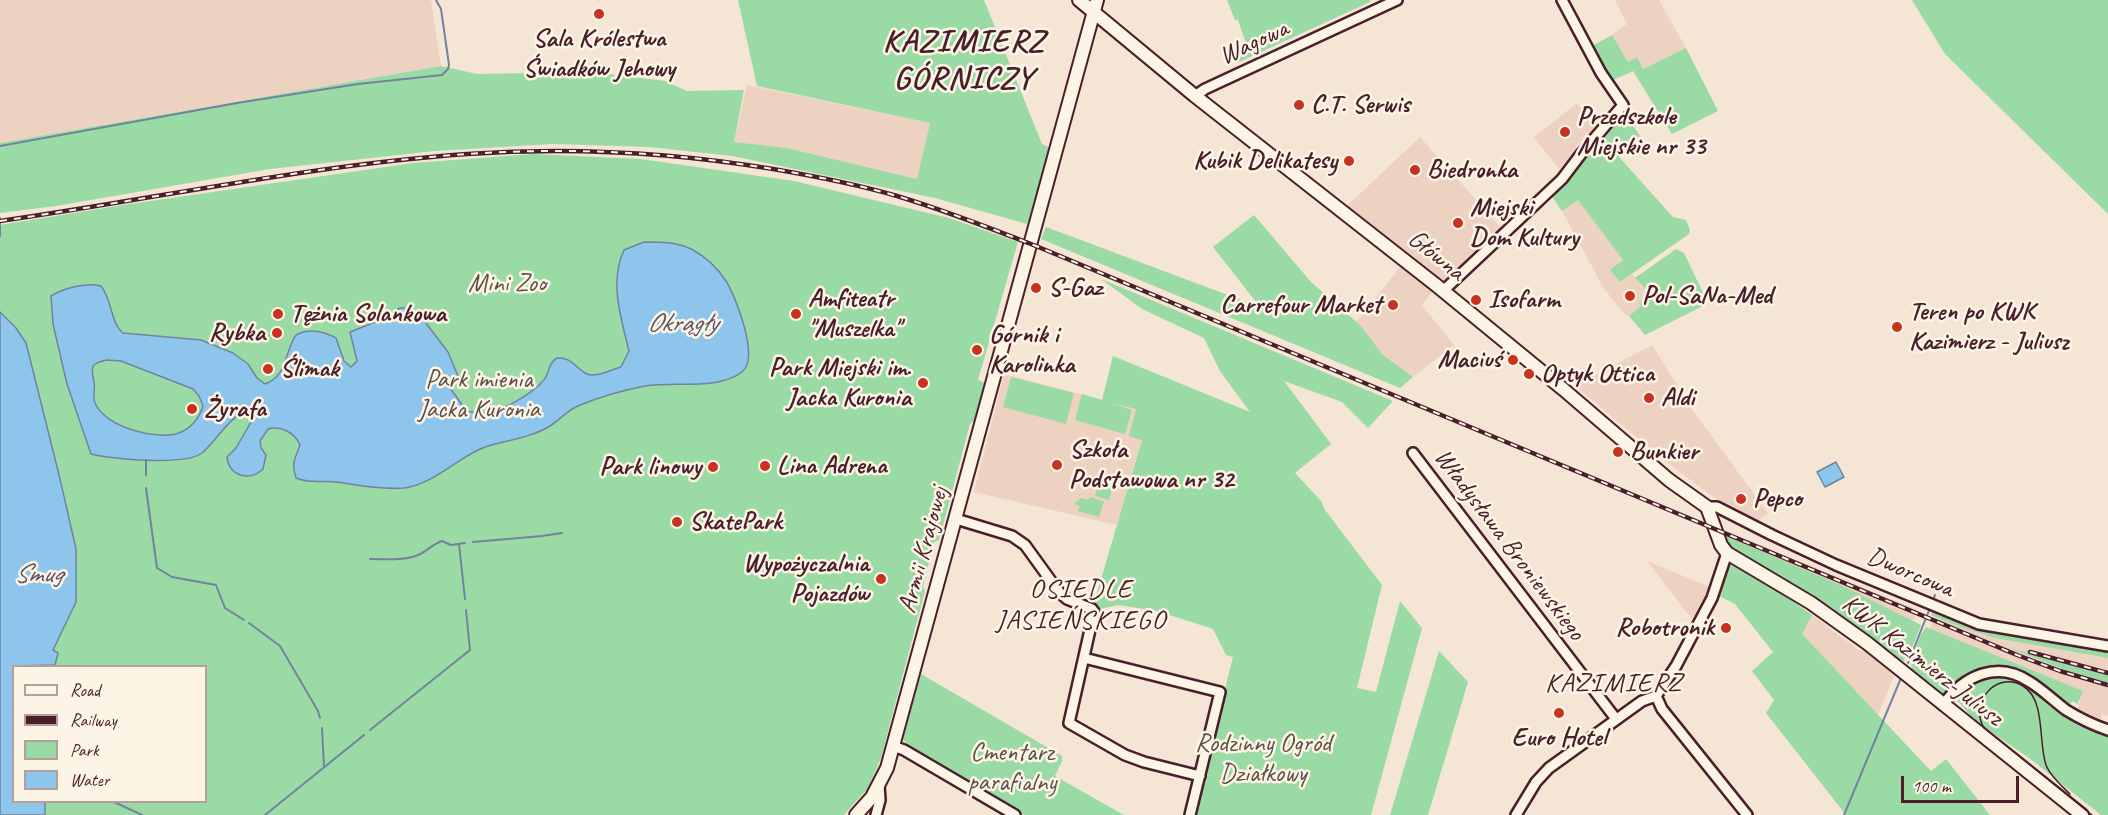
<!DOCTYPE html>
<html>
<head>
<meta charset="utf-8">
<style>
	body { margin:0 }
	#map { position:relative; width:2108px; height:815px; overflow:hidden; background:#f5e5d5; font-family:Caveat,sans-serif }
	canvas { display:block }
	.legend { position:absolute; left:12px; top:665px; width:195px; height:138px; box-sizing:border-box; background:#fcf5e5; border:2px solid #b59f9b; margin:0; padding:8px 10px; list-style:none; font-size:18px; color:#4a1f2b }
	.legend li { display:flex; align-items:center; gap:12px; height:30px }
	.legend b { width:30px; border:2px solid #b59f9b }
	.scale { position:absolute; left:1901px; top:776px; width:118px; height:27px; box-sizing:border-box; border:3px solid #4a1f2b; border-top:0; padding-left:8px; font-size:18px; line-height:21px; white-space:nowrap; color:#4a1f2b; -webkit-text-stroke:4px #fcf5e5; paint-order:stroke }
</style>
</head>
<body>
<div id="map">
<canvas width="2108" height="815"></canvas>
<ul class="legend">
<li><b style="height:8px;background:#fcf5e5"></b>Road</li>
<li><b style="height:8px;background:#4a1f2b"></b>Railway</li>
<li><b style="height:16px;background:#99daa5"></b>Park</li>
<li><b style="height:16px;background:#8ec5ed"></b>Water</li>
</ul>
<div class="scale">100 m</div>
</div>
<script>
const c = document.querySelector('canvas').getContext('2d');
c.lineJoin = 'round';
function fillPath(path, color) {
  c.fillStyle = color;
  c.fill(path, 'evenodd');
}
function stroke(path, color, width, dash) {
  c.strokeStyle = color;
  c.lineWidth = width;
  c.lineCap = dash ? 'butt' : 'round';
  c.setLineDash(dash || []);
  c.stroke(path);
}
function drawText(font, color, halo, rows, align = 'center') {
  c.font = font + ' Caveat,sans-serif';
  c.lineWidth = 5;
  c.setLineDash([]);
  c.textBaseline = 'middle';
  c.strokeStyle = halo;
  c.fillStyle = color;
  for (const [text, x, y, turn = 0] of rows) {
    c.save();
    c.translate(x, y);
    c.rotate((+turn || 0) * Math.PI / 180);
    c.textAlign = isNaN(turn) ? turn : align;
    if (halo) c.strokeText(text, 0, 0);
    c.fillText(text, 0, 0);
    c.restore();
  }
}
fillPath(new Path2D(`
	M0,0H431L441,66L0,143Z
	M1615,0H1659L1686,48L1643,69L1628,62L1612,35L1627,24Z
	M747,85L930,123L917,179L787,148L734,142Z
	M1577,103L1595,128L1576,146L1577,149L1559,169L1534,137Z
	M1420,137L1501,228L1442,283L1416,259L1347,206Z
	M1578,199L1623,260L1611,270L1620,282L1632,274L1650,293L1639,303L1641,306L1629,316L1624,314L1603,287L1562,211Z
	M1401,266L1433,291L1422,305L1454,345L1413,377L1383,355L1356,322Z
	M1652,345L1694,412L1768,513L1757,522L1740,514L1709,494L1665,461L1575,386Z
	M1004,374L1136,409L1142,439L1117,525L974,492Z
	M1723,530L1918,610L1913,622L1845,587L1724,535Z
	M1647,561L1710,587L1711,593L1695,623Z
	M1812,615L1860,651L1865,650L1894,676L1878,715L1801,634Z
	M1935,617L1995,638L2108,658V675L2018,652L2057,667L2108,683V716L2102,714L2100,722L2078,710L2082,691L1930,629Z`), '#edd2c1');
fillPath(new Path2D(`
	M738,0H984L1042,144L1052,149L1027,224L935,198L732,156L650,147L552,144L435,151L270,169L56,206L0,213V143L441,66L477,74L592,72L665,81L687,91L744,90L734,142L787,148L917,179L930,123L757,86Z
	M1227,0H1370V2L1239,62L1224,53L1247,46L1238,20H1235Z
	M1912,0H2108V214L1945,54Z
	M1612,35L1628,62L1637,57L1643,69L1686,48L1718,111L1672,134L1633,71L1611,81L1590,47Z
	M1621,112L1626,115L1640,136L1619,157L1673,217L1686,220L1690,230L1689,234L1620,282L1610,270L1623,260L1578,200L1562,211L1551,195L1562,185Z
	M533,154L641,159L794,181L949,218L1018,242L978,380L985,383L975,420L970,424L939,540L934,542L923,587L925,591L881,758L868,788L844,815H45V802H206V666H53V650L76,602V549L60,479L26,343L16,328L0,312V225L123,205L413,163Z
	M1254,215L1311,282L1360,325L1383,355L1413,377L1400,388L1041,239L1046,227L1260,307L1213,247Z
	M1676,249L1684,253L1707,301L1705,305L1645,335L1629,316L1641,306L1639,303L1650,293L1635,278Z
	M1101,279L1393,401L1368,428L1342,402L1284,381L1331,444L1295,473L1321,501L1325,510L1382,585L1357,688L1376,692L1400,601L1422,628L1371,815H1194L1233,657L1226,655L1213,629L1157,611L1118,605L1100,609L1094,603L1142,440L1129,436L1136,409L1111,403L1132,410L1125,434L1075,420L1082,394L1102,400L1113,356L1250,412L1220,371L1204,338L1142,309Z
	M1011,377L1074,393L1066,424L1003,407Z
	M1102,473L1115,477L1109,500L1095,496Z
	M1090,497L1104,501L1099,517L1078,511L1080,506L1074,504L1081,498L1089,500Z
	M1724,535L1845,587L1921,625L1908,658L1905,657L1904,662L1902,660L1900,662L1829,608L1729,547Z
	M1730,564L1774,588L1812,615L1802,634L1931,771L1946,759L1990,815H1846L1766,713L1774,700L1752,671L1773,652L1735,604L1719,596L1725,571Z
	M1933,611L1996,633L2108,651V658L1995,638L1958,626L1931,615Z
	M1926,627L2083,691L2078,703L2080,705L2072,701L2069,706L2003,668C1966,664 1965,690 1940,695L1911,671L1912,662L1911,661L1919,638Z
	M2009,648L2108,675V683L2057,667Z
	M1439,651L1468,682L1428,815H1390Z
	M921,674L1062,756V761L1055,776L1124,815H1024L909,747L903,739Z
	M1997,674L2025,683L2082,724L2108,733V815H2101L2029,758L1975,721L1956,699C1967,686 1980,678 1997,674Z`), '#99daa5');
const water = new Path2D(`
	M644,242C661,242 678,242 693,250C706,257 718,269 726,281C736,297 759,357 743,371C720,391 673,381 645,386C624,390 600,397 580,405C567,410 561,419 550,426C531,438 506,440 485,447C458,457 434,484 404,488C382,490 358,485 336,482C323,480 309,484 296,478C291,461 295,460 300,445C295,433 281,425 268,429L260,441L261,448L266,455L263,469C249,482 229,476 227,457L236,448L251,422L246,414L241,413C226,422 216,441 202,453C185,466 112,459 91,454L67,384L53,324L51,296C64,288 87,282 101,286C112,299 110,322 123,333L201,340L233,353L248,364L257,378L265,384C288,376 284,352 296,335C309,328 323,331 336,338L344,361L351,367L357,361L350,332L383,319L400,308H406L419,314L448,352L458,376L456,380L448,385L467,412C474,411 479,413 486,413C501,412 533,393 543,381C550,374 547,364 557,358C572,357 575,368 587,374C596,378 611,370 621,367L629,351C621,318 609,282 624,250ZM107,360L121,361L193,389L199,396L203,406C199,418 192,428 179,433C157,441 107,427 96,405C91,397 96,390 94,382C91,367 90,363 107,360Z
	M0,312L16,328L26,343L60,479L76,549V602L53,650L58,653L55,665L14,666V802H45V815H0Z
	M1836,462L1844,477L1825,487L1817,472Z`);
fillPath(water, '#8ec5ed');
stroke(water, '#73839f', 1.5);
stroke(new Path2D(`
	M0,146L237,103L358,84L442,75L448,69L449,65L441,9L436,0
	M0,218V236
	M146,460V475
	M146,488L157,568L172,577L216,585L225,608L244,620
	M473,542L542,536L562,533
	M459,544L465,599
	M370,559C386,559 403,561 418,555C427,551 433,544 442,541L451,545L465,543
	M1932,602L1935,595
	M249,623L280,646L318,711L320,718
	M1908,663L1930,608
	M322,728L324,767
	M370,730L470,650L466,610
	M114,802L142,815
	M265,815L364,735
	M1844,815L1901,678`), '#73839f', 2);
const minor = new Path2D(`
	M1195,96L1205,89L1397,0
	M1443,291L1562,179L1581,154L1623,105L1601,73L1562,0
	M1413,453L1616,719
	M1707,507H1717L1772,535L1836,565L1979,624L2108,646
	M956,519L1012,536L1025,545L1059,592L1067,599L1092,609L1094,612L1069,723L1125,755L1144,762L1200,776
	M1084,658L1220,692L1190,815
	M1656,696L1662,709L1747,815
	M1943,705C1964,675 1998,660 2030,682C2043,690 2054,701 2066,710C2079,718 2093,725 2108,730
	M893,746L904,750L1015,815
	M876,815L880,800L879,785
	M1516,815L1536,782L1549,768L1642,701L1656,696L1676,666L1712,598L1727,553`);
const tertiary = new Path2D(`
	M1079,0L1195,96L1436,285L1563,389L1669,480L1707,507L1721,545L1727,553L1811,603L1867,643L2082,815
	M856,815L872,797L887,768L1097,0`);
stroke(minor, '#4a1f2b', 14);
stroke(tertiary, '#4a1f2b', 16);
stroke(minor, '#fcf5e5', 9);
stroke(tertiary, '#fcf5e5', 12);
stroke(new Path2D(`
	M2070,794C2062,786 2050,776 2046,765C2038,742 2046,700 2023,686C1996,670 1969,703 1984,728L2092,815`), '#4a1f2b', 1.5);
const rail = new Path2D(`
	M0,221C155,199 310,165 467,154C569,147 671,152 773,169C814,176 856,184 897,196C944,210 990,228 1036,246L2017,655L2060,671L2108,685
	M2030,652L2108,673`);
stroke(rail, '#4a1f2b', 4.5);
stroke(rail, '#fcf5e5', 2, [7]);
for (const [x, y, r, color] of [
	[599,14,6,"#c8321e"],
	[1299,105,6,"#c8321e"],
	[1565,132,6,"#c8321e"],
	[1349,161,6,"#c8321e"],
	[1415,170,6,"#c8321e"],
	[1458,223,6,"#c8321e"],
	[1036,288,6,"#c8321e"],
	[1630,296,6,"#c8321e"],
	[1476,300,6,"#c8321e"],
	[1393,305,6,"#c8321e"],
	[278,314,6,"#c8321e"],
	[796,314,6,"#c8321e"],
	[1897,327,6,"#c8321e"],
	[277,333,6,"#c8321e"],
	[977,350,6,"#c8321e"],
	[1513,360,6,"#c8321e"],
	[268,369,6,"#c8321e"],
	[1529,374,6,"#c8321e"],
	[923,383,6,"#c8321e"],
	[1649,398,6,"#c8321e"],
	[192,409,6,"#c8321e"],
	[1618,452,6,"#c8321e"],
	[1057,465,6,"#c8321e"],
	[765,466,6,"#c8321e"],
	[713,467,6,"#c8321e"],
	[1741,499,6,"#c8321e"],
	[677,522,6,"#c8321e"],
	[881,579,6,"#c8321e"],
	[1726,628,6,"#c8321e"],
	[1559,713,6,"#c8321e"]
]) {
  const dot = new Path2D();
  dot.arc(x, y, r, 0, 2 * Math.PI);
  c.fillStyle = color;
  c.fill(dot);
  stroke(dot, '#fcf5e5', 2);
}
drawText('bold 26px', '#4a1f2b', '#fcf5e5', [
	["Sala Królestwa",599,39,"center"],
	["Świadków Jehowy",599,69,"center"],
	["C.T. Serwis",1311,105],
	["Przedszkole",1577,117],
	["Miejskie nr 33",1577,147],
	["Kubik Delikatesy",1337,161,"right"],
	["Biedronka",1427,170],
	["Miejski",1470,208],
	["Dom Kultury",1470,238],
	["S-Gaz",1048,288],
	["Pol-SaNa-Med",1642,296],
	["Amfiteatr",808,299],
	["\"Muszelka\"",808,329],
	["Isofarm",1488,300],
	["Carrefour Market",1381,305,"right"],
	["Teren po KWK",1909,312],
	["Kazimierz - Juliusz",1909,342],
	["Tężnia Solankowa",290,314],
	["Rybka",265,333,"right"],
	["Górnik i",989,335],
	["Karolinka",989,365],
	["Maciuś",1501,360,"right"],
	["Park Miejski im.",911,368,"right"],
	["Jacka Kuronia",911,398,"right"],
	["Ślimak",280,369],
	["Optyk Ottica",1541,374],
	["Aldi",1661,398],
	["Żyrafa",204,409],
	["Szkoła",1069,450],
	["Podstawowa nr 32",1069,480],
	["Bunkier",1630,452],
	["Lina Adrena",777,466],
	["Park linowy",701,467,"right"],
	["Pepco",1753,499],
	["SkatePark",689,522],
	["Wypożyczalnia",869,564,"right"],
	["Pojazdów",869,594,"right"],
	["Robotronik",1714,628,"right"],
	["Euro Hotel",1559,738,"center"]
], 'left');
drawText('26px', '#4a1f2b', '#fcf5e5', [
	["Wagowa",1254,43,-25],
	["Główna",1436,256,39],
	["Władysława Broniewskiego",1509,545,53],
	["Armii Krajowej",924,550,-75],
	["Dworcowa",1910,573,23],
	["KWK Kazimierz-Juliusz",1922,661,38]
]);
drawText('26px', '#5e4e4a', '#fcf5e5', [
	["Mini Zoo",507,284],
	["Park imienia",479,380],
	["Jacka Kuronia",479,410],
	["Rodzinny Ogród",1263,744],
	["Działkowy",1263,774],
	["Cmentarz",1012,753],
	["parafialny",1012,783]
]);
drawText('italic 27px', '#5e5165', '#fcf5e5', [
	["Okrągły",682,324],
	["Smug",38,575]
]);
c.letterSpacing = '1.5px';
drawText('27px', '#4a1f2b', '#fcf5e5', [
	["OSIEDLE",1081,590],
	["JASIEŃSKIEGO",1081,621],
	["KAZIMIERZ",1614,684]
]);
c.letterSpacing = '0px';
c.letterSpacing = '1.5px';
drawText('bold 32px', '#4a1f2b', '#fcf5e5', [
	["KAZIMIERZ",964,43],
	["GÓRNICZY",964,80]
]);
c.letterSpacing = '0px';
</script>
</body>
</html>
